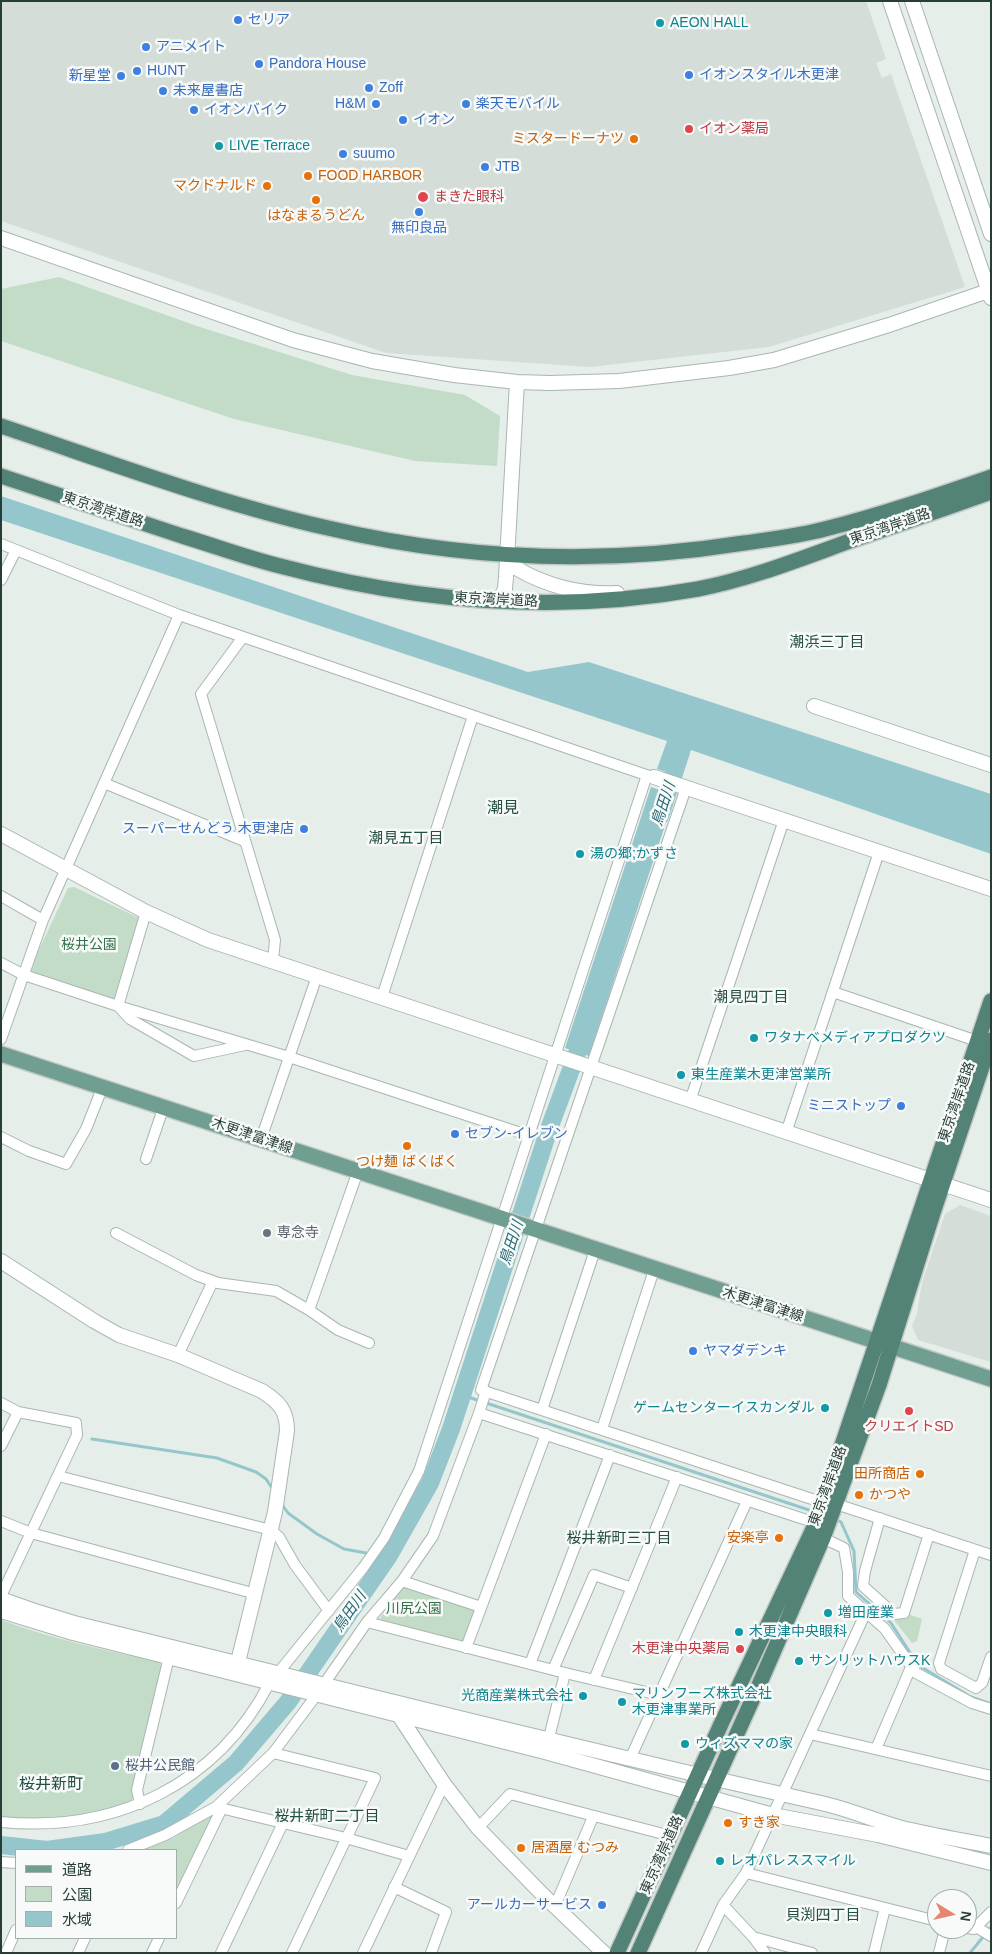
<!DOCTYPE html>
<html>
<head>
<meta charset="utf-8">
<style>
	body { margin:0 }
	#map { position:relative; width:992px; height:1954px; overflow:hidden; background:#e6eeea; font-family:Arial,"Noto Sans JP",sans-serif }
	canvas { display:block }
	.frame { position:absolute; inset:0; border:2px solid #273e37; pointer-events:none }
	.legend { position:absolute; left:15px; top:1849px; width:162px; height:90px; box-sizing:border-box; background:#f7faf8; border:1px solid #a4afab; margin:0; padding:6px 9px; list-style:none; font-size:15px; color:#273e37 }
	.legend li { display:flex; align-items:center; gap:10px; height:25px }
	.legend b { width:25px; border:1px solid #a4afab }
	.north { position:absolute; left:927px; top:1889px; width:50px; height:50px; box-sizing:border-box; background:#f7faf8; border:1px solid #a4afab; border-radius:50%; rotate:99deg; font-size:14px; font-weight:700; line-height:20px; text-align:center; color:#273e37 }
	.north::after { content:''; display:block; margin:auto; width:18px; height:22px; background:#e4876e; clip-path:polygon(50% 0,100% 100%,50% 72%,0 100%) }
</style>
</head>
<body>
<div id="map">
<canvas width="992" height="1954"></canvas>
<div class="frame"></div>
<ul class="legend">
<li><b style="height:6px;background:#709e91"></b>道路</li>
<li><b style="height:14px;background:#c2dcc8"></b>公園</li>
<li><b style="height:14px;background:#95c6cc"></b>水域</li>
</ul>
<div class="north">N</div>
</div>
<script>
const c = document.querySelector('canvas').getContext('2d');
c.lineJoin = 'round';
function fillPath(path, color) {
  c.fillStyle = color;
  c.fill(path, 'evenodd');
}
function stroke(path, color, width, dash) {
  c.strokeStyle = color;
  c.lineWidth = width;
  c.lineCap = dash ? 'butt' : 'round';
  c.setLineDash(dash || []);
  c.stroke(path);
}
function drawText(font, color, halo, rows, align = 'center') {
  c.font = font + ' Arial,"Noto Sans JP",sans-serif';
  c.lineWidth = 5;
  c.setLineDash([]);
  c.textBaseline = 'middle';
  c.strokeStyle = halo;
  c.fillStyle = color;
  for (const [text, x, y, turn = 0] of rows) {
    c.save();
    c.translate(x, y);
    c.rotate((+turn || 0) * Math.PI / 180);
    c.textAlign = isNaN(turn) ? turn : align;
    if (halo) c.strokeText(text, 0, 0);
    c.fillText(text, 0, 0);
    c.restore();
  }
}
fillPath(new Path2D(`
	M1,1H866L886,59L876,63L882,78L891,74L965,287L769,347L590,367L386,353L1,221Z
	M960,1205L991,1216V1362L918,1340L912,1326L917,1313L922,1282L945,1214Z`), '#d5ddd9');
fillPath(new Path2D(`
	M59,277L200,327L352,375L465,395L500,416L497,466L415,461L234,419L1,341V289Z
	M74,887L141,919L118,1000L112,1001L31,972L37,954L68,888Z
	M407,1587L473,1608L475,1611L464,1642L382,1621L380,1618L403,1588Z
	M908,1614L922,1619L917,1641L912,1643L894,1620L904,1618Z
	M1,1620C53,1639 105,1650 158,1662L162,1666L132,1801L122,1806L55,1821L1,1819Z
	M217,1811L176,1892V1850H141L173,1838Z`), '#c2dcc8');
fillPath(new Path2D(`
	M1,496L528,672L589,662L991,794V854L691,750L681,777L657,769L667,741L1,520Z
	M651,787L675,795L589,1056L565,1048Z`), '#95c6cc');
stroke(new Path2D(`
	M462,1395L815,1512
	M92,1439L217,1458L256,1472L266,1479L274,1491
	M281,1503L288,1513L317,1534L344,1549L388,1557
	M835,1519L841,1522L854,1551L856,1592L891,1623L918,1665L971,1697L991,1704
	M970,1953L991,1927`), '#95c6cc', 3);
stroke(new Path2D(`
	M660,816L681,752
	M1,1845L47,1850L105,1842L164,1824L236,1763L288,1702L388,1557L430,1483L451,1429L549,1129L586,1029`), '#95c6cc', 18);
const minor = new Path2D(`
	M1,544L179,615L652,777
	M1,580L16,550
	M243,637L201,694L275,940L273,960
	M104,783L244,841
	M686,788L481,1390L824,1503
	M1,896L43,920
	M146,912L118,1006L130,1019L194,1056L245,1045
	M1,963L24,975L118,1006L289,1057L530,1136
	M833,992L977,1041
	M382,997L473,716
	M1,1039L43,920L179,615
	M690,1101L784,820
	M786,1133L879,852
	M1,1137L29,1151L66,1164L86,1129L103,1086
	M261,1139L317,976
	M146,1159L164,1106
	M116,1233L196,1275L218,1283L276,1291L309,1310L338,1330L369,1343
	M309,1310L358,1171
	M178,1355L213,1281
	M1,1403L18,1412L76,1423L77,1435L1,1596
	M542,1410L595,1250
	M479,1413L486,1391
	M602,1429L654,1270
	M1,1446L18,1412
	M58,1476L271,1530L279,1537L295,1565L329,1611
	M836,1504L991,1555
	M880,1518L865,1571L863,1586L894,1614L904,1613L929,1534
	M1,1521L31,1533L256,1594
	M823,1538L844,1548L848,1572V1596L885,1629L916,1673L972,1703L991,1709
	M975,1550L939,1663L941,1669L976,1688L982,1683L991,1657
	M402,1581L481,1607
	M367,1622L565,1673L659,1695
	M466,1648L546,1434
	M530,1664L610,1455
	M553,1670L594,1575L632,1588
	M278,1673L363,1568L384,1538L419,1471L647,775
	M594,1680L677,1477
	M324,1684L367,1622L402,1581L433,1536L479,1413L816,1523
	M810,1734L991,1776
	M547,1746L565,1673
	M876,1749L911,1667
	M273,1753L375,1778L292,1953
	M630,1759L747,1501
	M140,1804L137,1790L169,1657
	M216,1807L346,1838L409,1856
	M1,1822C115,1833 217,1785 270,1682
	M478,1828L510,1794L671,1836
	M128,1850L165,1835L216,1807L273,1753L318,1693
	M1,1862L16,1863
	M746,1873L937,1921
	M394,1887L446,1912L431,1953
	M176,1903L222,1808
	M723,1905L753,1937L765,1953
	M555,1906L593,1817
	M976,1927L991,1936
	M967,1928L974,1929L991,1912
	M753,1937L812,1953
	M6,1953L16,1930
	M78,1953L85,1938
	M152,1953L159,1938
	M221,1953L283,1823
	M363,1953L444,1784
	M701,1953L723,1905L746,1873L866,1612
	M874,1953L885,1908
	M939,1953L945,1929`);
const tertiary = new Path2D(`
	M890,1L991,298
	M912,1L991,234
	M1,238L293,340L372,361L454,375L517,382L550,383L619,381L729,368L774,360L889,325L988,291
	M507,555L512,565L516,568C546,586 582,595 617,593
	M499,601L505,589L506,577L517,382
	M814,706L991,765
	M654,777L991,889
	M1,834L146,912L208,940L991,1200
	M1,1261L94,1321L119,1335L178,1355L262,1391C279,1402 287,1410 287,1431L275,1512L236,1670
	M1,1599L38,1612L74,1623C323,1684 571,1747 821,1803C849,1809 875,1821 902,1828C932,1835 961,1840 991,1846
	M1,1611L73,1633L545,1752L773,1815L878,1835L991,1863
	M399,1709L398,1714L444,1784L478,1828L542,1894L604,1953`);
const primary = new Path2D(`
	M1,1054C331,1161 661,1272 991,1379`);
const trunk = new Path2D(`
	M1,426C109,462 217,503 328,528C464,560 606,565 744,543C771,539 799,536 825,529C881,515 936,496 991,477
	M1,476C62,496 122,516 182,536C215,546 247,558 280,566C416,602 559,614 698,589C750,579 800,559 850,541C897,525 944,509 991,492
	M617,1953L722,1722L816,1523L991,1001
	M638,1953L759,1685L823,1538L879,1385L933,1213L991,1040`);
stroke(minor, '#a9b6b1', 12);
stroke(tertiary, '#a9b6b1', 16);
stroke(primary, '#c3c9c7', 18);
stroke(trunk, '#c3c9c7', 18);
stroke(minor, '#fff', 10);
stroke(tertiary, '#fff', 14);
stroke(primary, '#709e91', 15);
stroke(trunk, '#528376', 15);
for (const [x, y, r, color] of [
	[238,20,5,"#3f7fe0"],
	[660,23,5,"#0f9aa8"],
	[146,47,5,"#3f7fe0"],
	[259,64,5,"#3f7fe0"],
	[137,71,5,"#3f7fe0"],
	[689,75,5,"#3f7fe0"],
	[121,76,5,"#3f7fe0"],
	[369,88,5,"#3f7fe0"],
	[163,91,5,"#3f7fe0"],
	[376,104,5,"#3f7fe0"],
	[466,104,5,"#3f7fe0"],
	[194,110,5,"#3f7fe0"],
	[403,120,5,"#3f7fe0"],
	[689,129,5,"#e0444e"],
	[634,139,5,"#e8710a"],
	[219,146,5,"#0f9aa8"],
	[343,154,5,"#3f7fe0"],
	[485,167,5,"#3f7fe0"],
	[308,176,5,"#e8710a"],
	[267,186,5,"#e8710a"],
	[423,197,6,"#e0444e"],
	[316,200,5,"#e8710a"],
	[419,212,5,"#3f7fe0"],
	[304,829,5,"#3f7fe0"],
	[580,854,5,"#0f9aa8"],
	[754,1038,5,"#0f9aa8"],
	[681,1075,5,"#0f9aa8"],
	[901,1106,5,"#3f7fe0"],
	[455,1134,5,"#3f7fe0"],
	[407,1146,5,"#e8710a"],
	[267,1233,5,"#6b7280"],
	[693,1351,5,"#3f7fe0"],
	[825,1408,5,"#0f9aa8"],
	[909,1411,5,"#e0444e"],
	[920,1474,5,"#e8710a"],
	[859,1495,5,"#e8710a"],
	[779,1538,5,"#e8710a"],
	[828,1613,5,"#0f9aa8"],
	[739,1632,5,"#0f9aa8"],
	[740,1649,5,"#e0444e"],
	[799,1661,5,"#0f9aa8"],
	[583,1696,5,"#0f9aa8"],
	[622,1702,5,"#0f9aa8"],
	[685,1744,5,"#0f9aa8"],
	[115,1766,5,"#5c6f8a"],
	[728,1823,5,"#e8710a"],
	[521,1848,5,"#e8710a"],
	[720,1861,5,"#0f9aa8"],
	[602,1905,5,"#3f7fe0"]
]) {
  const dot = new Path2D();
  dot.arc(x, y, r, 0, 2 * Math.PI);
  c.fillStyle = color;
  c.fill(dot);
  stroke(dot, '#f7faf8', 2);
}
drawText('14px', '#366cbe', '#f7faf8', [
	["セリア",248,20],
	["アニメイト",156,47],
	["Pandora House",269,64],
	["HUNT",147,71],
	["イオンスタイル木更津",699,75],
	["新星堂",111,76,"right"],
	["Zoff",379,88],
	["未来屋書店",173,91],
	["H&M",366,104,"right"],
	["楽天モバイル",476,104],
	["イオンバイク",204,110],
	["イオン",413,120],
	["suumo",353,154],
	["JTB",495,167],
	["無印良品",419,228,"center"],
	["スーパーせんどう 木更津店",294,829,"right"],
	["ミニストップ",891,1106,"right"],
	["セブン-イレブン",465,1134],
	["ヤマダデンキ",703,1351],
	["アールカーサービス",592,1905,"right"]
], 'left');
drawText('14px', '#0d838f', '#f7faf8', [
	["AEON HALL",670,23],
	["LIVE Terrace",229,146],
	["湯の郷;かずさ",590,854],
	["ワタナベメディアプロダクツ",764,1038],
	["東生産業木更津営業所",691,1075],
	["ゲームセンターイスカンダル",815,1408,"right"],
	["増田産業",838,1613],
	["木更津中央眼科",749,1632],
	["サンリットハウスK",809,1661],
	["マリンフーズ株式会社",632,1694],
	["木更津事業所",632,1710],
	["光商産業株式会社",573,1696,"right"],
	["ウィズママの家",695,1744],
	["レオパレススマイル",730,1861]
], 'left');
drawText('14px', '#be3a42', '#f7faf8', [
	["イオン薬局",699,129],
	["まきた眼科",434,197],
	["クリエイトSD",909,1427,"center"],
	["木更津中央薬局",730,1649,"right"]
], 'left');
drawText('14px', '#c56008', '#f7faf8', [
	["ミスタードーナツ",624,139],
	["FOOD HARBOR",318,176,"left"],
	["マクドナルド",257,186],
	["はなまるうどん",316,216,"center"],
	["つけ麺 ばくばく",407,1162,"center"],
	["田所商店",910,1474],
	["かつや",869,1495,"left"],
	["安楽亭",769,1538],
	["すき家",738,1823,"left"],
	["居酒屋 むつみ",531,1848,"left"]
], 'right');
drawText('14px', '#273e37', '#f7faf8', [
	["東京湾岸道路",103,510,18],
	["東京湾岸道路",890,527,-19],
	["東京湾岸道路",496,600,3],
	["東京湾岸道路",957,1102,-71],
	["木更津富津線",252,1136,19],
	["木更津富津線",763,1305,18],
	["東京湾岸道路",828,1486,-70],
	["東京湾岸道路",662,1855,-66]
]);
drawText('14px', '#35714a', '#f7faf8', [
	["桜井公園",89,945],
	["川尻公園",414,1609]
]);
drawText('14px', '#5b616d', '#f7faf8', [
	["専念寺",277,1233]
], 'left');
drawText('14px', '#4e5e75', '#f7faf8', [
	["桜井公民館",125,1766]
], 'left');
drawText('15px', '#244f43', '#f7faf8', [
	["潮浜三丁目",827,643],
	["潮見五丁目",406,839],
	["潮見四丁目",751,998],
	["桜井新町三丁目",619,1539],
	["桜井新町二丁目",327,1817],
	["貝渕四丁目",823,1916]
]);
drawText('italic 15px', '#266a75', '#f7faf8', [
	["鳥田川",664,804,-72],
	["鳥田川",512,1243,-72],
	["鳥田川",350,1612,-55]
]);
drawText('16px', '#244f43', '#f7faf8', [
	["潮見",503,809],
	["桜井新町",51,1785]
]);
</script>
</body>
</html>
